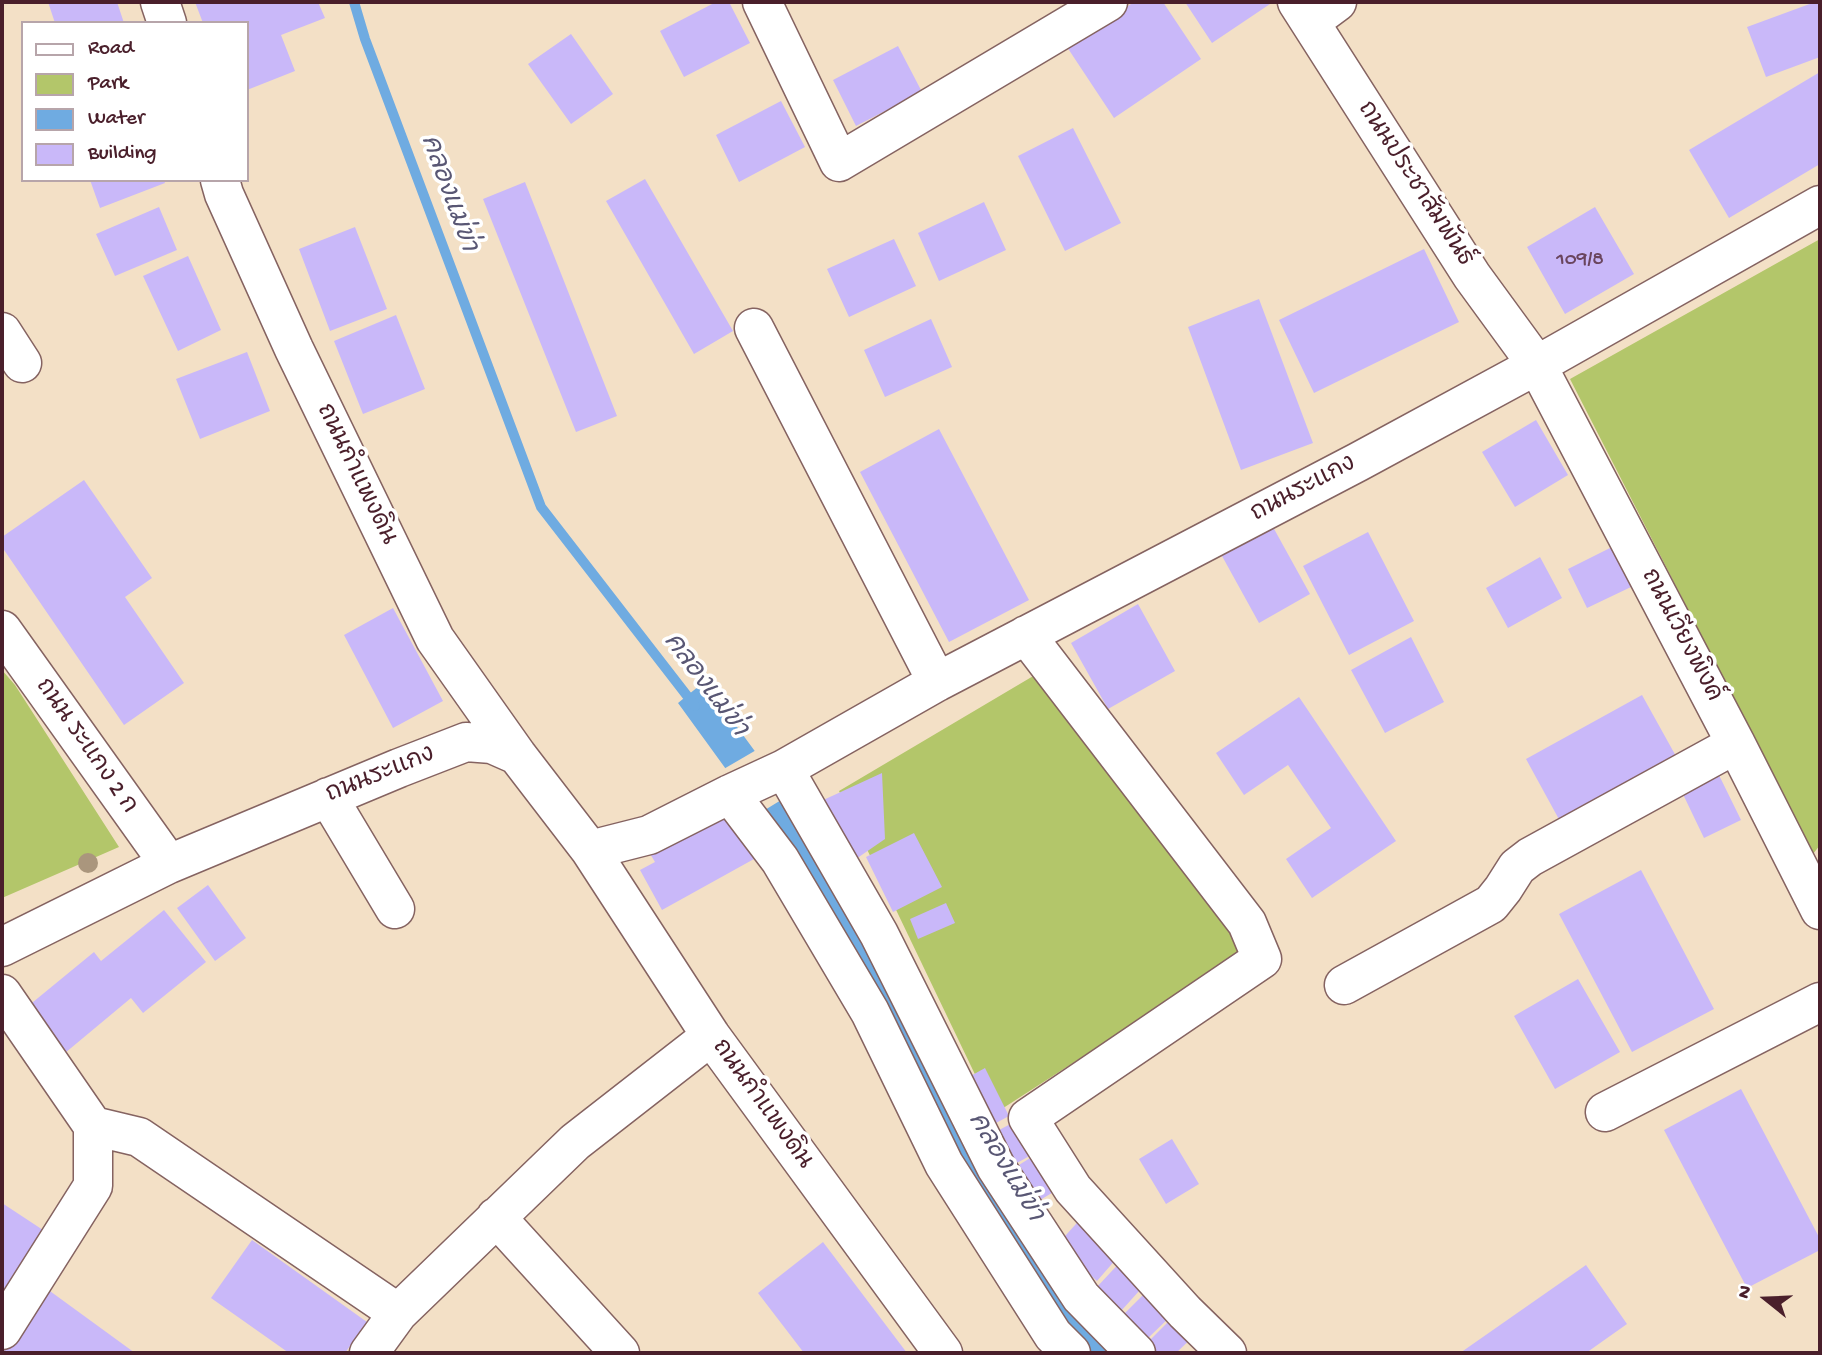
<!DOCTYPE html>
<html>
<head>
<meta charset="utf-8">
<style>
	body { margin:0 }
	#map { position:relative; width:1822px; height:1355px; overflow:hidden; background:#f3e0c6; font-family:"Gochi Hand",sans-serif }
	canvas { display:block }
	.frame { position:absolute; inset:0; border:4px solid #4a1f2b; pointer-events:none }
	.legend { position:absolute; left:21px; top:21px; width:228px; height:161px; box-sizing:border-box; background:#fff; border:2px solid #b7a5aa; margin:0; padding:9px 12px; list-style:none; font-size:21px; color:#4a1f2b }
	.legend li { display:flex; align-items:center; gap:14px; height:35px }
	.legend b { width:35px; border:2px solid #b7a5aa }
	.north { position:absolute; left:1731px; top:1264px; width:70px; height:70px; -webkit-text-stroke:5px #fff; paint-order:stroke; rotate:288deg; font-size:19px; font-weight:700; line-height:28px; text-align:center; color:#4a1f2b }
	.north::after { content:''; display:block; margin:auto; width:24px; height:32px; background:#4a1f2b; clip-path:polygon(50% 0,100% 100%,50% 72%,0 100%) }
</style>
</head>
<body>
<div id="map">
<canvas width="1822" height="1355"></canvas>
<div class="frame"></div>
<ul class="legend">
<li><b style="height:9px;background:#fff"></b>Road</li>
<li><b style="height:19px;background:#b3c66a"></b>Park</li>
<li><b style="height:19px;background:#6fabe1"></b>Water</li>
<li><b style="height:19px;background:#c9b8f9"></b>Building</li>
</ul>
<div class="north">N</div>
</div>
<script>
const c = document.querySelector('canvas').getContext('2d');
c.lineJoin = 'round';
function fillPath(path, color) {
  c.fillStyle = color;
  c.fill(path, 'evenodd');
}
function stroke(path, color, width, dash) {
  c.strokeStyle = color;
  c.lineWidth = width;
  c.lineCap = dash ? 'butt' : 'round';
  c.setLineDash(dash || []);
  c.stroke(path);
}
function drawText(font, color, halo, rows, align = 'center') {
  c.font = font + ' "Gochi Hand","Playpen Sans Thai",sans-serif';
  c.lineWidth = 7;
  c.setLineDash([]);
  c.textBaseline = 'middle';
  c.strokeStyle = halo;
  c.fillStyle = color;
  for (const [text, x, y, turn = 0] of rows) {
    c.save();
    c.translate(x, y);
    c.rotate((+turn || 0) * Math.PI / 180);
    c.textAlign = isNaN(turn) ? turn : align;
    if (halo) c.strokeText(text, 0, 0);
    c.fillText(text, 0, 0);
    c.restore();
  }
}
fillPath(new Path2D(`
	M1820,239V845L1813,854L1570,379Z
	M2,670L15,685L119,847L2,898Z
	M1040,672L1230,926L1243,953L994,1114L839,791Z`), '#b3c66a');
fillPath(new Path2D(`
	M704,682L818,837L1122,1353H1078L1057,1332L789,856L678,703Z`), '#6fabe1');
fillPath(new Path2D(`
	M758,749L791,794L755,816L722,770Z`), '#f3e0c6');
stroke(new Path2D(`
	M354,2L365,39L541,507L695,706`), '#6fabe1', 10);
fillPath(new Path2D(`
	M48,2H117L124,23H55Z
	M195,2H318L325,18L281,35L295,71L247,90V23H203Z
	M716,2H729L750,43L684,77L660,31Z
	M1134,2H1163L1201,59L1114,118L1067,47Z
	M1185,2H1273L1212,43Z
	M1815,2H1820V57L1766,77L1747,27Z
	M571,34L613,94L571,124L528,64Z
	M898,46L922,92L856,126L833,80Z
	M1820,72V164L1729,218L1689,150Z
	M781,101L805,147L739,182L716,135Z
	M1073,128L1121,223L1065,251L1018,156Z
	M645,179L733,331L694,354L606,201Z
	M90,180H164L165,183L100,208Z
	M525,182L617,416L576,432L483,199Z
	M984,202L1006,250L939,281L918,233Z
	M159,207L177,250L115,276L96,234Z
	M1595,207L1634,274L1565,314L1527,247Z
	M355,227L387,309L330,331L299,249Z
	M894,239L916,286L849,317L827,269Z
	M1424,249L1459,322L1314,393L1279,320Z
	M188,256L221,330L178,351L143,276Z
	M1259,299L1313,443L1241,470L1188,327Z
	M396,315L425,389L363,414L334,341Z
	M931,319L952,367L885,397L864,350Z
	M247,352L270,411L200,439L176,379Z
	M1536,420L1568,475L1515,507L1482,452Z
	M939,429L1029,600L949,642L860,472Z
	M84,480L152,578L125,597L184,683L124,725L2,547V537Z
	M1273,527L1310,594L1259,623L1222,556Z
	M1368,532L1414,621L1349,655L1303,566Z
	M1612,547L1631,587L1587,608L1568,569Z
	M1540,557L1562,598L1508,628L1486,588Z
	M1138,604L1175,671L1108,709L1071,643Z
	M393,608L443,701L393,728L344,635Z
	M1411,637L1444,702L1385,733L1351,670Z
	M1642,695L1677,758L1561,823L1526,759Z
	M1299,697L1396,841L1312,898L1286,859L1331,828L1288,765L1244,795L1216,753Z
	M1716,769L1741,820L1704,838L1680,788Z
	M882,773L885,839L853,861L819,802Z
	M727,809L754,859L662,910L640,870L655,862L649,852Z
	M914,833L942,887L893,912L866,857Z
	M1641,870L1714,1009L1632,1052L1559,914Z
	M208,885L246,938L215,961L177,908Z
	M946,903L955,923L918,939L910,919Z
	M164,910L206,962L143,1013L131,998L65,1053L27,1007L94,952L101,961Z
	M1578,979L1620,1052L1555,1089L1514,1016Z
	M985,1068L1009,1116L983,1130L958,1083Z
	M1741,1089L1820,1239V1250L1747,1288L1664,1130Z
	M1018,1120L1035,1153L1004,1170L986,1137Z
	M1172,1139L1199,1184L1166,1204L1139,1159Z
	M1038,1153L1060,1188L1032,1205L1011,1170Z
	M2,1203L43,1230L2,1292Z
	M1084,1215L1124,1250L1097,1281L1057,1245Z
	M252,1240L367,1322L345,1353H289L211,1298Z
	M823,1242L907,1353H804L758,1293Z
	M1124,1258L1149,1280L1121,1311L1096,1288Z
	M1586,1265L1627,1324L1586,1353H1460Z
	M43,1286L135,1353H5L2,1351V1343Z
	M1151,1287L1175,1312L1146,1340L1122,1316Z
	M1177,1313L1197,1333L1176,1353H1151L1144,1346Z`), '#c9b8f9');
const minor = new Path2D(`
	M160,2L167,23
	M762,2L839,162L1108,2
	M1297,2L1472,276L1537,365L1736,744L1820,910
	M1310,22L1337,2
	M220,180L224,194L294,349L435,639L517,755L590,850L711,1036L943,1353
	M754,328L937,682
	M2,332L22,363
	M2,630L169,864
	M1026,635L1247,923L1262,959L1028,1118L1073,1189L1185,1312L1227,1353
	M784,769L879,934L996,1167L1081,1297L1136,1353
	M730,794L780,860L870,1012L944,1164L1053,1335L1071,1353
	M328,797L395,909
	M590,850L649,835L730,794L784,769L937,682L1358,462L1537,365L1820,205
	M2,947L169,864L399,768L466,742L492,744L517,755
	M1344,985L1491,904L1503,889L1517,867L1530,857L1736,744
	M2,994L93,1126V1186L2,1330
	M1605,1112L1820,1002
	M93,1126L139,1137L398,1313
	M496,1217L620,1353
	M369,1353L398,1313L575,1142L711,1036`);
stroke(minor, '#856361', 41);
stroke(minor, '#fff', 38);
c.fillStyle = '#aa967d';
for (const [x, y] of [
	[88,863]
]) {
  c.beginPath();
  c.arc(x, y, 10, 0, 2 * Math.PI);
  c.fill();
}
drawText('21px', '#6a455e', null, [
	["109/8",1580,261]
]);
drawText('24px', '#4a1f2b', '#fff', [
	["ถนนประชาสัมพันธ์",1414,185,57],
	["ถนนกำแพงดิน",355,475,64],
	["ถนนระแกง",1304,490,-28],
	["ถนนเวียงพิงค์",1680,636,62],
	["ถนน ระแกง 2 ก",85,747,55],
	["ถนนระแกง",381,776,-22],
	["ถนนกำแพงดิน",761,1105,54]
]);
drawText('italic 26px', '#595774', '#fff', [
	["คลองแม่ข่า",447,194,70],
	["คลองแม่ข่า",704,686,53],
	["คลองแม่ข่า",1004,1168,59]
]);
</script>
</body>
</html>
